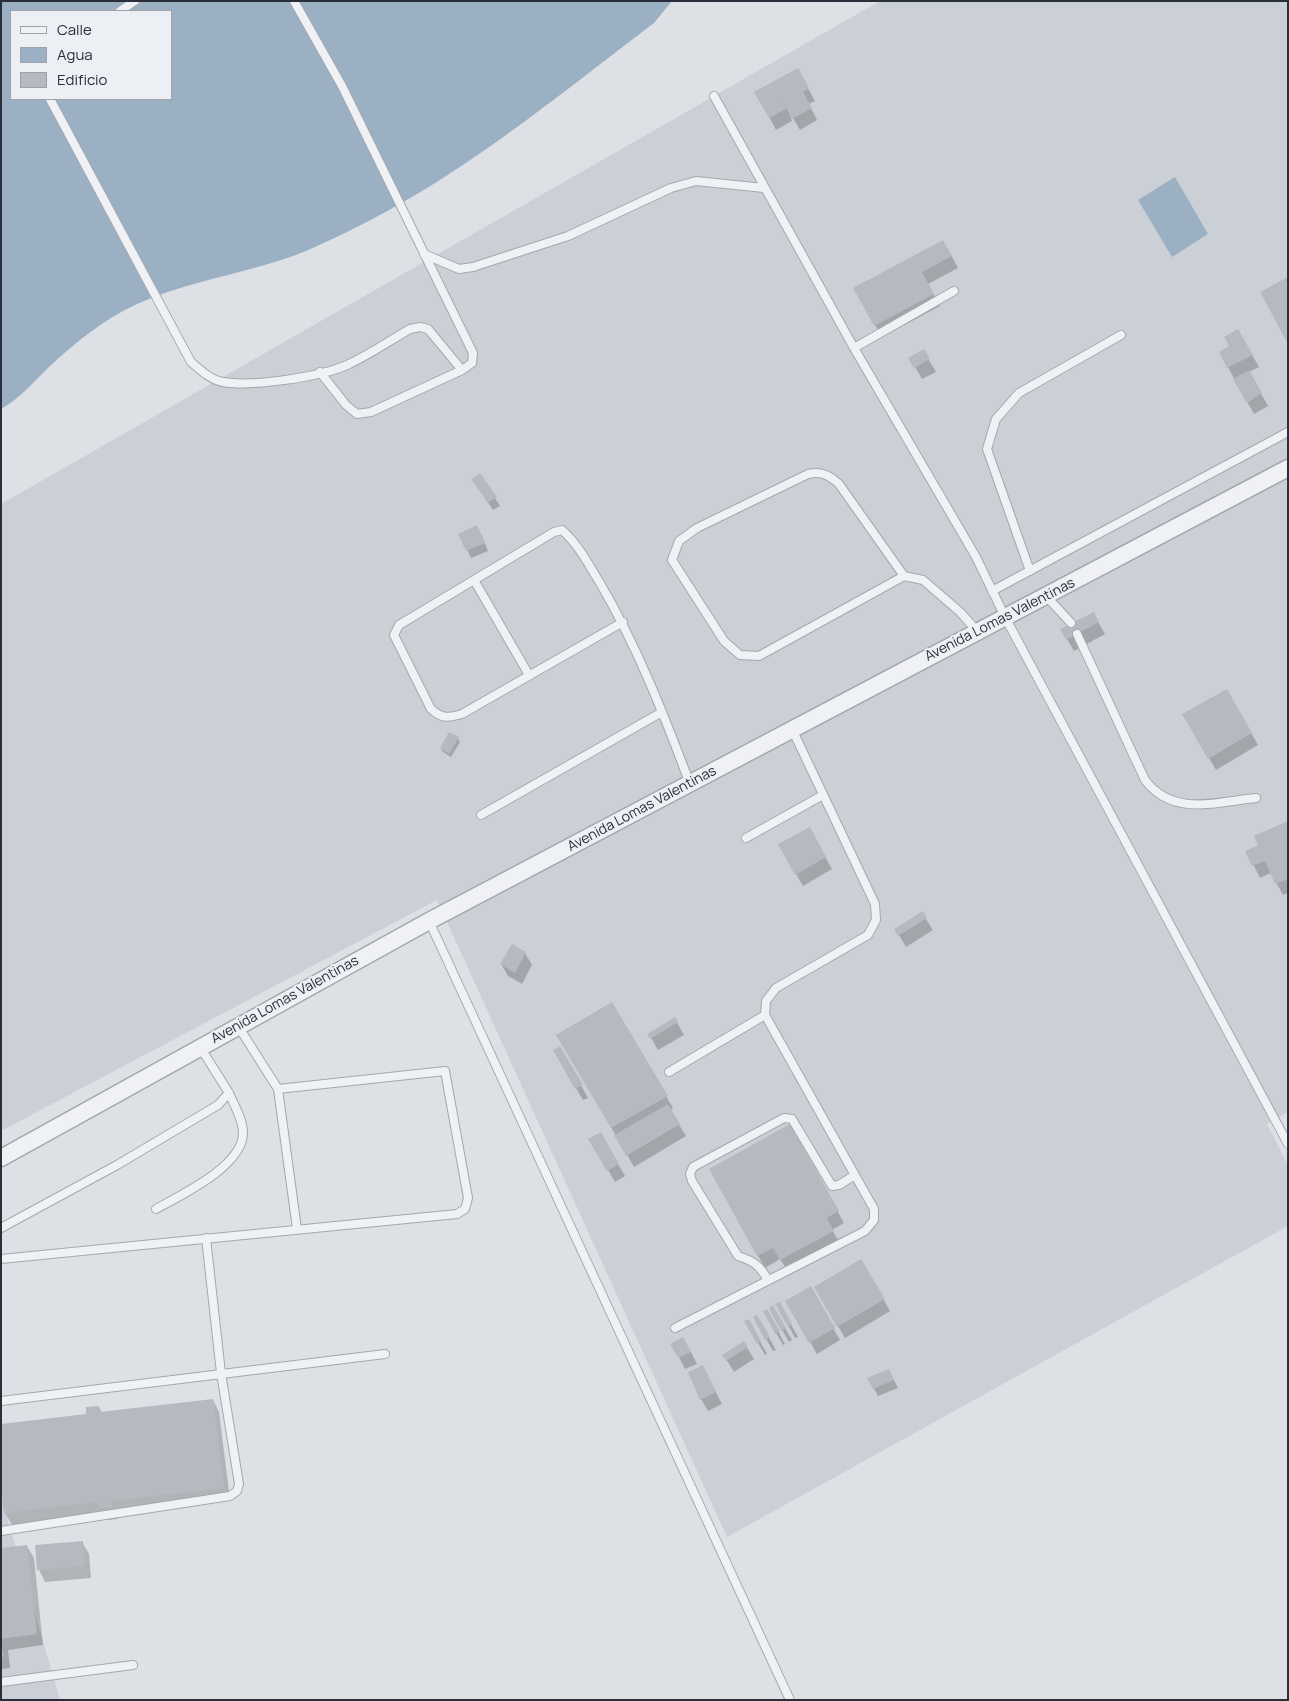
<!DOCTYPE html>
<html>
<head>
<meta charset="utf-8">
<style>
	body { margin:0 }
	#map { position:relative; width:1289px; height:1701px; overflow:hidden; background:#dde1e5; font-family:Manrope,sans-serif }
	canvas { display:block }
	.frame { position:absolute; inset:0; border:2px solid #282f3a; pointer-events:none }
	.legend { position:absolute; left:10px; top:10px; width:162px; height:90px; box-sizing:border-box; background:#eceff3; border:1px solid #9ea2a9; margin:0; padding:6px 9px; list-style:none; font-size:15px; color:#282f3a }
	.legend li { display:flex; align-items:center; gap:10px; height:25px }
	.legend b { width:25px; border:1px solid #9ea2a9 }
</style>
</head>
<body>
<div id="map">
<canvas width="1289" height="1701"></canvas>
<div class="frame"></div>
<ul class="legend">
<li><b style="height:6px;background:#eff1f4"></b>Calle</li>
<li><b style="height:14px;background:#9bb0c2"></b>Agua</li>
<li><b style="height:14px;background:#b5bac1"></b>Edificio</li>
</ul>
</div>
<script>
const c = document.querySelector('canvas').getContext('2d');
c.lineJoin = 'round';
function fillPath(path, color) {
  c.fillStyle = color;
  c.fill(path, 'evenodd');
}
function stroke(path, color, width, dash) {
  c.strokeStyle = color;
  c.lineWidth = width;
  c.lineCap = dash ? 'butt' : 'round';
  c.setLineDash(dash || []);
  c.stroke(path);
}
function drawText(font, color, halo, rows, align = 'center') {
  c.font = font + ' Manrope,sans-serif';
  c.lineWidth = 4;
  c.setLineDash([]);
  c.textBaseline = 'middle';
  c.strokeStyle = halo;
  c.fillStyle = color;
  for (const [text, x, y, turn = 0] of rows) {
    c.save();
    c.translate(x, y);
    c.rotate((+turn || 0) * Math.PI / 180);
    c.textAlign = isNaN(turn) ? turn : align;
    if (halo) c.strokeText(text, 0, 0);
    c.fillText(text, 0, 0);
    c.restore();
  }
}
fillPath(new Path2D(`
	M880,1H1288V1112L1267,1124L1288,1165V1226L727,1537L437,900L1,1131V504Z
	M1,1496L60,1700H1Z`), '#cbd0d6');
fillPath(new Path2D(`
	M1,1H672L654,23C556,97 461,177 349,231C326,242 300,255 275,262C229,276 178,285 135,305C104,319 75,343 50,366C34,381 21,398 1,409ZM11,11H171V99H11Z
	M1175,177L1208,234L1172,257L1138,200Z`), '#9bb0c2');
fillPath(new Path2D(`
	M798,70L815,101L809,104L817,120L800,130L789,111L792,121L776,130L756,92Z
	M950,253L958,268L928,284L940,306L882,337L855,288Z
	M1238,330L1259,367L1249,372L1268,406L1254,414L1220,353L1231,346Z
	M923,350L936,372L922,379L910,358Z
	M480,474L500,506L493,510L477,486Z
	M460,534H481L488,551L471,558Z
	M1093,613L1105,634L1074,651L1067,639Z
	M1226,690L1258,745L1216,770L1184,715Z
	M458,738L460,742L451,757L443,752L441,748Z
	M1288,822V893L1283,895L1271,873L1260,878L1247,852L1260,846Z
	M809,828L832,869L803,886L780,845Z
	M922,913L933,930L906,947L896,930Z
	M525,953L532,965L522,984L508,976L501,964Z
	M612,1004L673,1108L670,1110L686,1136L634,1167L558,1035Z
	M675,1019L684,1035L658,1050L649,1034Z
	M560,1047L588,1098L583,1100L554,1050Z
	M790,1126L844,1223L832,1230L840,1243L788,1271L780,1259L765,1268L710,1170Z
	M600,1133L625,1176L615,1182L590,1139Z
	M861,1260L890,1311L845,1338L815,1287Z
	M810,1288L840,1340L817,1354L787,1301Z
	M779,1303L798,1337L795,1338L777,1305Z
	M773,1307L792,1340L789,1342L770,1309Z
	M767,1310L785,1344L783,1345L764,1312Z
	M757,1316L776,1350L773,1351L754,1318Z
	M748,1320L767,1354L765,1355L746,1322Z
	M744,1343L754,1359L734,1372L724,1356Z
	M690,1350L697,1364L685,1369L679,1357Z
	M703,1367L722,1404L708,1411L701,1399Z
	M889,1370L898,1388L878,1396L869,1379Z
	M213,1400L219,1412L230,1499L117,1512L118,1519L107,1520L104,1514L12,1525L5,1513L88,1415L99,1407L102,1413Z
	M82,1542L89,1554L91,1578L45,1582L39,1570Z
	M27,1546L34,1558L43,1645L8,1650L10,1668L1,1669V1677V1550Z`), '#0003');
fillPath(new Path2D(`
	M798,68L809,88L803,92L812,108L792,119L783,102L786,109L769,118L754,92Z
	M943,240L952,256L922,272L934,294L874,326L853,288Z
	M1288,277V344L1260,292Z
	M1238,329L1253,355L1227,368L1219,352L1229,346L1224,337Z
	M924,349L930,359L914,368L908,358Z
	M1249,370L1262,393L1247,403L1233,379Z
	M480,473L497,497L488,503L471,479Z
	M477,525L485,543L466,551L458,534Z
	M1094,612L1099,622L1066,640L1060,629Z
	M1227,689L1252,733L1208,759L1182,714Z
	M449,732L459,737L449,754L440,748Z
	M1288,821V879L1275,884L1265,861L1252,866L1245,851L1258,845L1254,836Z
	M810,827L826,857L795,875L778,844Z
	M923,911L927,918L898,936L894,929Z
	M512,944L526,952L515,973L500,964Z
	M612,1002L668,1096L611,1128L556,1035Z
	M675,1017L678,1022L650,1039L647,1034Z
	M560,1046L583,1085L575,1089L553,1050Z
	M668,1104L680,1124L626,1156L614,1135Z
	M790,1124L839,1211L827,1218L834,1231L780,1260L773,1248L757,1256L709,1169Z
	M601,1132L619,1164L607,1171L588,1139Z
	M861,1259L885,1299L837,1327L814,1287Z
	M811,1286L835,1328L809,1343L785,1301Z
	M780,1302L792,1324L788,1327L775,1304Z
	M773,1305L786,1328L781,1331L769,1308Z
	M767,1309L780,1331L775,1334L763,1311Z
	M757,1315L770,1337L765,1340L753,1317Z
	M749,1319L761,1341L757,1344L744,1321Z
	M683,1337L691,1352L678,1358L670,1344Z
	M744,1341L748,1347L726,1361L722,1355Z
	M703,1365L716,1392L700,1400L688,1372Z
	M889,1369L894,1380L873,1389L867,1378Z
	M213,1399L224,1488L111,1501L112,1507L99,1508L98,1502L4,1513L1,1488V1424L86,1414V1407L99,1406L100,1412Z
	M83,1541L85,1566L37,1570L35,1545Z
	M27,1545L37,1634L1,1639V1548Z
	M1,1642L4,1657H1Z`), '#b5bac1');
const service = new Path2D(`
	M120,11L135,1
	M714,96L854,348L976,557L1006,619L1288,1144
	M50,99L191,362C200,370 211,380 223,382C252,387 320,377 347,365C369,355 389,341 410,329L420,327L428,329L462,370L472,363L473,353L342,86L294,1
	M424,254L459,269L473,267L568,236L671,188L696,181L764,188
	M854,348L954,291
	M320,372L346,405L357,414L371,412L462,370
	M1030,571L987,449L996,419L1019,393L1121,335
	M904,576L839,484C829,475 821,471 808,474L697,528L679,541L672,560L724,641L740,655L759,656L904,576L923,580L960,612L977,631
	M474,580L529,675
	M992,591L1288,432
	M1046,596L1071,623
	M623,622L462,714C448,718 442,719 431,709L394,635L399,625L554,532L562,530C579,545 588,564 600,583C637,646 664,715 690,784
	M1077,634L1145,780C1173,817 1216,802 1256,798
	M481,815L662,712
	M746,838L823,795
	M429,921L790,1700
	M669,1072L765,1015
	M278,1089L297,1229
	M156,1209C181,1195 243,1166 243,1133C243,1119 234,1105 229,1093
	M1,1228L117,1165L218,1105L229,1093L200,1047
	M1,1259L457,1214L465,1209L468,1198L445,1071L278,1089L238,1026
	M768,1280C760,1266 754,1261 738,1256L692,1181L690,1174L693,1167L784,1118L792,1119L832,1186L839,1185L855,1175
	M675,1328L865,1231L874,1220V1209L765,1015L766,1001L776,988L868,935L876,920L875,904L792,729
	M1,1401L385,1354
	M1,1531L230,1496L237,1491L239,1484L221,1373L206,1238
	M1,1682L133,1665`);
const minor = new Path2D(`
	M1,1158L429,921L1288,468`);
stroke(service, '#a3a8ae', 10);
stroke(minor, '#a3a8ae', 19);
stroke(service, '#eff1f4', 8);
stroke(minor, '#eff1f4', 16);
drawText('14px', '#282f3a', '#eceff3', [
	["Avenida Lomas Valentinas",1000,620,-27],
	["Avenida Lomas Valentinas",642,809,-28],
	["Avenida Lomas Valentinas",285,1000,-29]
]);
</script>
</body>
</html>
